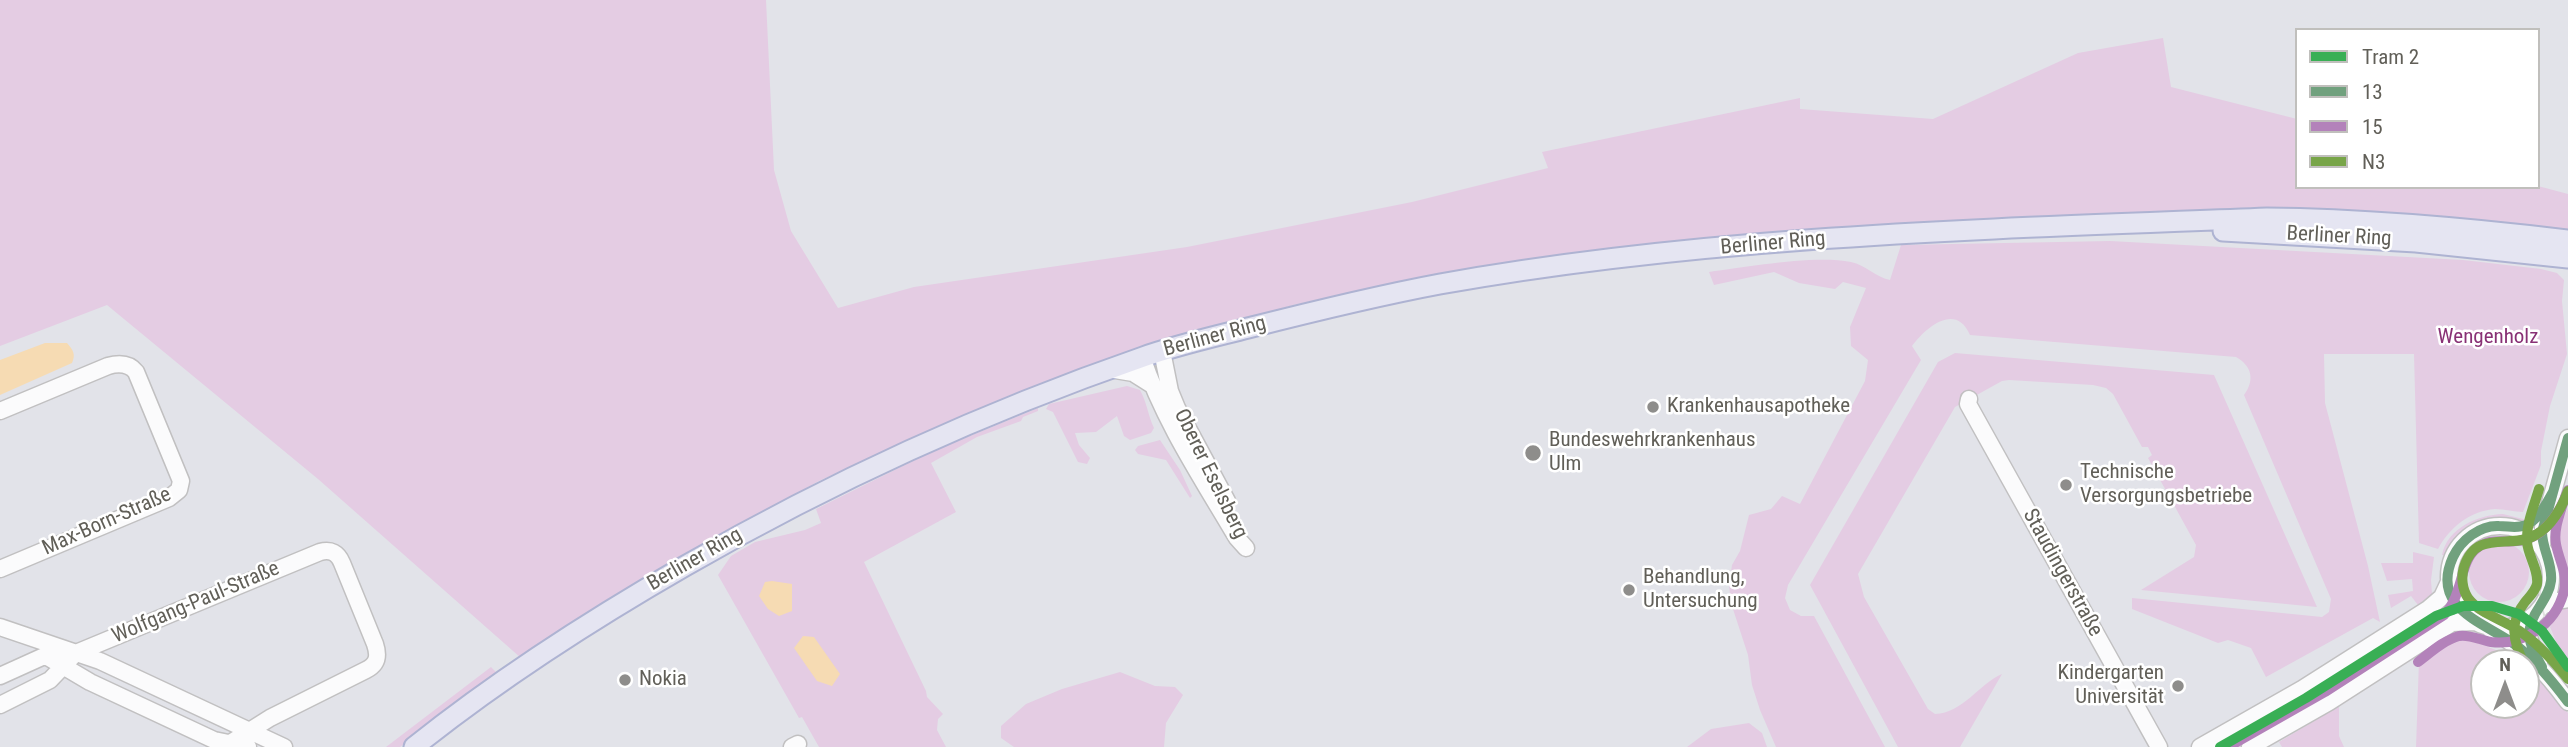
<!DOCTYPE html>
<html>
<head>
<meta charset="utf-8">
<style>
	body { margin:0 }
	#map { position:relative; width:2568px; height:747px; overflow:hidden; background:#e2e3e9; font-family:"Roboto Condensed",sans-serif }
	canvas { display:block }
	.legend { position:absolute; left:2295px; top:28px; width:245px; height:161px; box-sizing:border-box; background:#fff; border:2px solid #c0bfbc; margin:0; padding:9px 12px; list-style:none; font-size:21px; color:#615f58 }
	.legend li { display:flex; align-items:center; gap:14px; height:35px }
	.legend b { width:35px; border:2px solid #c0bfbc }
	.north { position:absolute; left:2470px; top:649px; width:70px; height:70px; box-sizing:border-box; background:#fff; border:2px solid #c0bfbc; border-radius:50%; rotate:0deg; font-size:19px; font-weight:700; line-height:28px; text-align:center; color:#615f58 }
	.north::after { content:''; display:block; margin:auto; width:24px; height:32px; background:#8e8d8b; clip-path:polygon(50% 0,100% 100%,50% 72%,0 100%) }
</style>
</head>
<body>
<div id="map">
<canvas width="2568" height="747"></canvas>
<ul class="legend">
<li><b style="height:9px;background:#39af55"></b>Tram 2</li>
<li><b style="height:9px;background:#71a17e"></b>13</li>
<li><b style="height:9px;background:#b382ba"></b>15</li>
<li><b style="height:9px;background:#78a548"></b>N3</li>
</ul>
<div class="north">N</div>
</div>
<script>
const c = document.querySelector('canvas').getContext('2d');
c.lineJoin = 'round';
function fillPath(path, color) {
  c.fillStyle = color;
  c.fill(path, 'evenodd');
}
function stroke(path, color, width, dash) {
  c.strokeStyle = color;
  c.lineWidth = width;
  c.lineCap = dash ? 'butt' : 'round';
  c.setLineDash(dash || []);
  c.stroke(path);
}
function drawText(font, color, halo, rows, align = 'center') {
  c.font = font + ' "Roboto Condensed",sans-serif';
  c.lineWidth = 5;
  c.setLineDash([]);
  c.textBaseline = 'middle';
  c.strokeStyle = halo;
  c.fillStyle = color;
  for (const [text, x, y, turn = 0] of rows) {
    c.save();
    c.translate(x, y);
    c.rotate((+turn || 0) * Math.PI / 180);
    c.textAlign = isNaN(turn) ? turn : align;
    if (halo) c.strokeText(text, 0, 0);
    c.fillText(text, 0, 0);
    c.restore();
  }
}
fillPath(new Path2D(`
	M0,0H766L774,170L791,231L838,308L914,287L1187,247L1412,202L1548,168L1542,152L1800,98V109L1933,119L2078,53L2163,38L2171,87L2297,119V187L2538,186L2568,194V233L2264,210L1442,278L1297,304L1135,351L1013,394L819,481L718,538L521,658L318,479L107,305L0,346Z
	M2110,241L2463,260L2541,269L2557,273L2564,280L2562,301L2567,354L2550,406L2541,451V465L2523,512C2514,512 2505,509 2495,509C2470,511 2450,527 2438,549L2419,543L2414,354H2324L2325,403L2368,566L2380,622L2373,618L2266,677L2251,648L2228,640L2218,643L2132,609V598L2322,617L2329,612L2331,599L2244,395C2255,380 2252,366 2236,357L1970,335C1956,302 1926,327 1912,346L1921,360L1788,585L1785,598L1790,610L1801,616H1814L1885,747H1776L1760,710L1752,685L1748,655L1731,603L1729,585L1732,565L1740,551L1749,515L1771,509L1782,496L1800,504L1865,381L1868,360L1851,346L1850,327L1866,288L1843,282L1835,289L1799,283L1774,272L1714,285L1709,272C1749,267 1813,255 1851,262C1866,265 1875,277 1890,280L1901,245Z
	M1955,353L2214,375L2317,607L2141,590L2194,557L2196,545L2148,458L2152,455L2148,447H2142L2113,394L2106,388L2093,385L2009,380L2002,381L1955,407L1858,574L1864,597L1928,709L1935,714C1963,713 1979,684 2002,674L1960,747H1898L1810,585L1938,362Z
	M1127,386L1140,390C1147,403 1148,415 1154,428L1151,433L1130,440L1124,436L1117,416L1096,432L1075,433L1079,445L1090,458L1087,464L1078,462L1053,412L1046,409L1049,404Z
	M1038,408V411L1023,417L1021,421L977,437L931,463L956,512L864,562L926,691L927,697L943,714L938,719L937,730L946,747H819L802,717L799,718L718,575L731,556L755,542L805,530L821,523L816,509L931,452Z
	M1160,440L1180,470L1192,496L1190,498L1166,460L1138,454L1135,450L1138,446Z
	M2568,508V577L2564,556L2554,534Z
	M2503,514L2527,520C2517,524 2509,520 2499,520C2476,520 2457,534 2447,555H2442C2447,528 2478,515 2503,514Z
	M2549,538L2560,560L2562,582L2558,576L2546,542Z
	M2469 572a30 30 0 1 1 60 0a30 30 0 1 1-60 0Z
	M2413,552L2434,557L2431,580L2432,594L2418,605L2411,596L2391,608L2388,595L2413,591L2412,579L2387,581L2381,563H2413Z
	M2437,607L2439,612L2424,621L2429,628L2443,619L2446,623L2243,747H2207Z
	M2568,607V661L2559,649L2550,627L2560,610Z
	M2453,633L2531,664L2568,713V747H2416L2419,660L2417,656ZM2484,663H2526V705H2484Z
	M491,667L497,673L400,747H386Z
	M1120,672L1155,686L1175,687L1183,695L1166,723L1164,747H1014L1001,738V726L1026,704L1062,689Z
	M2339,706V736L2344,747H2282L2279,742Z
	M1749,723L1762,733L1767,747H1687L1711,729Z`), '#e4cce3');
fillPath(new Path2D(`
	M45,343H67C73,350 76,354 72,363L0,395V360Z
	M772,581L792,584V611L779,616L768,609L759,596L765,582Z
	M803,636L814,637L840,674L832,686L817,681L794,648Z`), '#f6dbb3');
const minor = new Path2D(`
	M1162,351L1170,391L1177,408L1227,501
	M1142,357C1164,422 1203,480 1237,538L1246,548
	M1109,369L1133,373L1152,385
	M1969,399L1968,404L2159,747
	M0,411L108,366C119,363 129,363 136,372L181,481L179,490L169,498L0,569
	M2449 577a51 51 0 1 1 102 0a51 51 0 1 1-102 0Z
	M2542,548L2543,528L2568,438
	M2542,606L2552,602L2568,599
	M2532,617C2523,633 2533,647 2539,662
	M0,627L100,661L284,747
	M2491,630C2524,648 2546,672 2568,702
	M46,656L90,682L214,740L248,747
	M0,676L42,657L76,653L320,552C331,549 338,553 342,563L375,644C379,656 378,664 366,670L270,718L224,747
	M0,705L50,680L72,657
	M792,747L798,744
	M2200,747L2302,689L2428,609L2442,597L2449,582
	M2250,747L2329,702L2452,623L2475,622`);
const major = new Path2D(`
	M2223,231L2416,242L2568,258
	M414,747C499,679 591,620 685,566C831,482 984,412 1143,357C1177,345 1213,337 1248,328C1311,312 1376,296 1440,284C1713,235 1991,229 2267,218C2368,219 2468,228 2568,240`);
stroke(minor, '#c1c0c1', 19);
stroke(major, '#aeb3d2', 23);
stroke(minor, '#fbfbfc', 16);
stroke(major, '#e5e5f2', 19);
stroke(new Path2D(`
	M2501,614C2493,611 2483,609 2476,604C2439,576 2483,520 2520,544C2542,559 2537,586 2542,608C2547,626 2553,642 2562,658`), '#dfdfdf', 2);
stroke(new Path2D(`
	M2553,492C2546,504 2539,519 2526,525C2517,529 2509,526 2499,526C2480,525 2461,540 2453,557C2429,610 2487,623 2517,646C2537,662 2553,682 2568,702
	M2542,667C2528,642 2523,631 2540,606C2545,598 2550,590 2551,581C2553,564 2542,549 2542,532L2568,438`), '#71a17e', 10);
stroke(new Path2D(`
	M2418,662C2430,653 2444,640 2459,636C2469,634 2480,640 2491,642C2524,646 2556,624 2564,591C2568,573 2559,561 2556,544C2553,529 2561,511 2565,497
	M2228,747L2325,692L2444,615C2464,594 2459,563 2476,549C2490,537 2502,543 2517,541C2544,539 2560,513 2568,490`), '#b382ba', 10);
stroke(new Path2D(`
	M2568,491C2562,507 2552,525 2537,534C2512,551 2477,527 2464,567C2461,577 2462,589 2468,598C2480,614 2502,619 2518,630C2538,643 2553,660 2568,679
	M2524,663C2513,642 2509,622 2525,602C2529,597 2535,592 2537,584C2539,570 2528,556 2527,542C2526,524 2534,506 2539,489`), '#78a548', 10);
stroke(new Path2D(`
	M2220,747L2306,698L2436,616L2463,606H2492L2519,614L2542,631L2568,667`), '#39af55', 10);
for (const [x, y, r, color] of [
	[1653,407,7,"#8e8d8b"],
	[1533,453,9,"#8e8d8b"],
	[2066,485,7,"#8e8d8b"],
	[1629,590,7,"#8e8d8b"],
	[625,680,7,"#8e8d8b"],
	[2178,686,7,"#8e8d8b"]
]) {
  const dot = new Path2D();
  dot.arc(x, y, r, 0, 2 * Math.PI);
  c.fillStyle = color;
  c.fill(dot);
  stroke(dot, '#fff', 2.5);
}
drawText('21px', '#615f58', '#fff', [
	["Berliner Ring",2339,237,3],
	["Berliner Ring",1773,244,-5],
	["Berliner Ring",1215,337,-15],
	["Oberer Eselsberg",1210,474,64],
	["Max-Born-Straße",107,522,-24],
	["Berliner Ring",695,560,-30],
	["Staudingerstraße",2062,573,61],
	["Wolfgang-Paul-Straße",196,603,-23]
]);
drawText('21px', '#883175', '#fff', [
	["Wengenholz",2488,338]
]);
drawText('21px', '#615f58', '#fff', [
	["Krankenhausapotheke",1667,407],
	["Bundeswehrkrankenhaus",1549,441],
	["Ulm",1549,465],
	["Technische",2080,473],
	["Versorgungsbetriebe",2080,497],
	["Behandlung,",1643,578],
	["Untersuchung",1643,602],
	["Kindergarten",2164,674,"right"],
	["Universität",2164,698,"right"],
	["Nokia",639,680]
], 'left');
</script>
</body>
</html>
